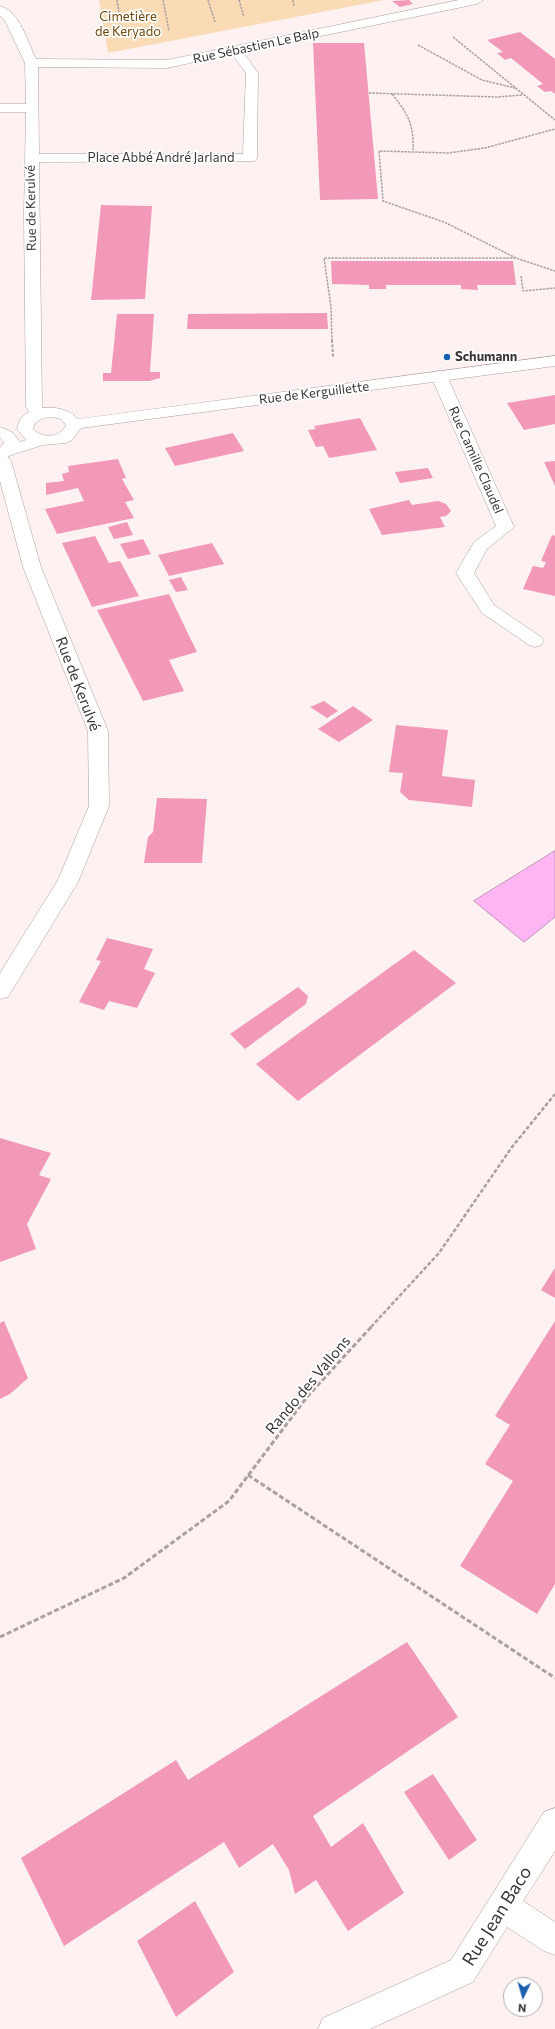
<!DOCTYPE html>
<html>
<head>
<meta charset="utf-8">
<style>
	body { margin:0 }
	#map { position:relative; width:555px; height:2029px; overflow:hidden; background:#fdf2f1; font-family:Commissioner,sans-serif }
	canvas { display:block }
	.north { position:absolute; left:503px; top:1977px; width:40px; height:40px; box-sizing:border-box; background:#fff; border:1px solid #b1aeae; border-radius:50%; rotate:185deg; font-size:11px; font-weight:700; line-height:16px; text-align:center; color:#3b3535 }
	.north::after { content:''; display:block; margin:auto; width:14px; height:18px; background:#1b60b0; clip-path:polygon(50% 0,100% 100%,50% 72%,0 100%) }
</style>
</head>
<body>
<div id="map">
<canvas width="555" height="2029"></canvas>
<div class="north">N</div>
</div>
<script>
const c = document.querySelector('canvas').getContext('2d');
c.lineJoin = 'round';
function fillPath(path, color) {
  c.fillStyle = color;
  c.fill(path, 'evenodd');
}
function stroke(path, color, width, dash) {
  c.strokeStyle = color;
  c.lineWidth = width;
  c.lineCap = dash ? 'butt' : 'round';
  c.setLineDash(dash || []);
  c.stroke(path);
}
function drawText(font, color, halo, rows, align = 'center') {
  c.font = font + ' Commissioner,sans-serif';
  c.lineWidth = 3.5;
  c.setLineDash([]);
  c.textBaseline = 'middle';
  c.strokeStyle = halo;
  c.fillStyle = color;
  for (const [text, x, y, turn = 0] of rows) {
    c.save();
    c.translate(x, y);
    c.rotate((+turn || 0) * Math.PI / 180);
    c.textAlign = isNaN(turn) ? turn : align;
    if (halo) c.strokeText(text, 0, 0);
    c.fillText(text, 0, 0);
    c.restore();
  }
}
fillPath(new Path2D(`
	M99,0H384L108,53Z`), '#fadbb5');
const water = new Path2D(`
	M555,851V917L524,942L474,901Z`);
fillPath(water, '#fdb6f3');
stroke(water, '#c38fba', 1);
fillPath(new Path2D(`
	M409,0L413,4L400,7L392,1Z
	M520,32L555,59V94L551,91L545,92L537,86L543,84L511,58L505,60L497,53L503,52L487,40Z
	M313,43H364L378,199L320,200Z
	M101,205L152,206L145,299L91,300Z
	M331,261H513L516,285H477L478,290L461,289V285H386V289H369V285L332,284Z
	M327,313L328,329H187L188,314Z
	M117,314H154L150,372H160V378L149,381H103V373H111Z
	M555,395V424L524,430L507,403Z
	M360,418L377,450L329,458L323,446L316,447L308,430L316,429L314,426Z
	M233,433L244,451L175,466L165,448Z
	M118,459L126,478L122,479L134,500L125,502L134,518L57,534L45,509L84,501L78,488L46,495V483L64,481L62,474L69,472L68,466Z
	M555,461V486L544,462Z
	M428,468L433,478L400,483L395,472Z
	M409,500L412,505L438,501L446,504L451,511L446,516L440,517L445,527L382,535L369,509Z
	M127,522L133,535L114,539L108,527Z
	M552,535L555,536V596L523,589L533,566L543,568L546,562L541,561Z
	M95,536L109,563L120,561L139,596L92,607L62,543Z
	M143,539L151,554L128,559L120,544Z
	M212,543L224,564L169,576L158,555Z
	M181,577L188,590L176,592L169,580Z
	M169,594L197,652L169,660L184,691L143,701L97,610Z
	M324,701L338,711L327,718L310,707Z
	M353,706L373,720L339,742L318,729Z
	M396,725L448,730L442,776L475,780L472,807L409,800L400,792L403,773L389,772Z
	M157,798L207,799L202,863H144L148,837L153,832Z
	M107,938L153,949L144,969L155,973L137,1008L109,1001L104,1010L79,1002L101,961L96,960Z
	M414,950L456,983L298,1101L256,1064Z
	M298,987L308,996L306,1004L245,1049L230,1034Z
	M0,1138L51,1153L39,1175L51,1179L27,1224L36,1249L0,1262Z
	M555,1268V1298L541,1290Z
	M4,1321L28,1378L10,1394L0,1399V1323Z
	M555,1321V1584L537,1614L460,1566L513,1481L485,1464L510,1425L495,1416Z
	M407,1642L458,1717L313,1816L331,1847L363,1823L404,1893L348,1931L316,1880L295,1894L289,1870L273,1844L239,1868L224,1842L64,1946L21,1858L176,1760L188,1780Z
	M433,1774L477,1840L449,1860L404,1792Z
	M195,1901L234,1972L176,2017L137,1941Z`), '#f299b9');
const street = new Path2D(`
	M459,0H483L477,4L243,52L258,73L257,158L255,161L39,162L42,407L47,414L45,417L39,419L33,417L26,407L24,214L26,112H0V104H26L25,63L4,19L0,16V6C20,11 28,43 36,59L167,60ZM232,54L246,73L243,154H39L38,67L167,68Z
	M439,371L445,373L447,376L514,527L487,549L474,573L494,605L541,637L544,641L541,645L535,647L529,645L482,613L456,573L474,542L496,526L431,376L433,373Z
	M0,454L6,455L11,461L41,567L108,731L109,806L78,882L8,997L0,999V973L58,880L89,806L88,731L23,567L0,481Z
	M555,1808V1851L523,1901L555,1922V1955L544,1951L507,1927L473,1982L370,2029H318L323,2018L451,1960L544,1812Z`);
const secondary = new Path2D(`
	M555,356V366L81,428L72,440L66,443L43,445L14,454L0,460V448L4,442L0,438V427L12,432L20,442L26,440L17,429C18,425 19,420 22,417C36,403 66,405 78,419ZM53,417L61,419L66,425C61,438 42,439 33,429L35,423L43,418Z`);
stroke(street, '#ab9e9d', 1);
stroke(secondary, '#ab9e9d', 1);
stroke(new Path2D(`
	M117,0L122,33
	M163,0L169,31
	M208,0L215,22
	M239,0L244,17
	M293,0L294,6
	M453,37L555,120
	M418,45L482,80L515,88
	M369,93L497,97L523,95
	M392,94C409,115 414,125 413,152
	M516,258L444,222L383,201L379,151L448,153L485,148L555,129
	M521,276L523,291L555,288
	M332,341L331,307L324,258H516L555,271`), '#aaa1a0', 1.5, [2.5, 1]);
stroke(new Path2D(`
	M332,340L333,357`), '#aaa1a0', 2, [3, 1.5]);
stroke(new Path2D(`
	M371,1327L439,1253L512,1147L555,1094`), '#aaa1a0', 2.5, [4, 2]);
stroke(new Path2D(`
	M248,1475L555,1678
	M0,1637L124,1578L229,1501L307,1397L372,1326`), '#aaa1a0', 3, [5, 2.5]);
fillPath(street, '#fff');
fillPath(secondary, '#fff');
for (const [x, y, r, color] of [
	[447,357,4,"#1b60b0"]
]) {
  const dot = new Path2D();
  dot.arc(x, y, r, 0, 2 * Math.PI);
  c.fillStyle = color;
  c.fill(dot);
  stroke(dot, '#fff', 1.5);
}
drawText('13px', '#6e490e', '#fff', [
	["Cimetière",128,17],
	["de Keryado",128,32]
]);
drawText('13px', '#3b3535', '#fff', [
	["Rue Sébastien Le Balp",256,46,-12],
	["Place Abbé André Jarland",161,158],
	["Rue de Kerulvé",31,208,-91],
	["Rue de Kerguillette",314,393,-7],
	["Rue Camille Claudel",476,460,66]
]);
drawText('bold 13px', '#3b3535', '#fff', [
	["Schumann",455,357]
], 'left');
drawText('15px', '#3b3535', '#fff', [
	["Rue de Kerulvé",78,684,69],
	["Rando des Vallons",308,1385,-50]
]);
drawText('18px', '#3b3535', '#fff', [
	["Rue Jean Baco",497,1916,-58]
]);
</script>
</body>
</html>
